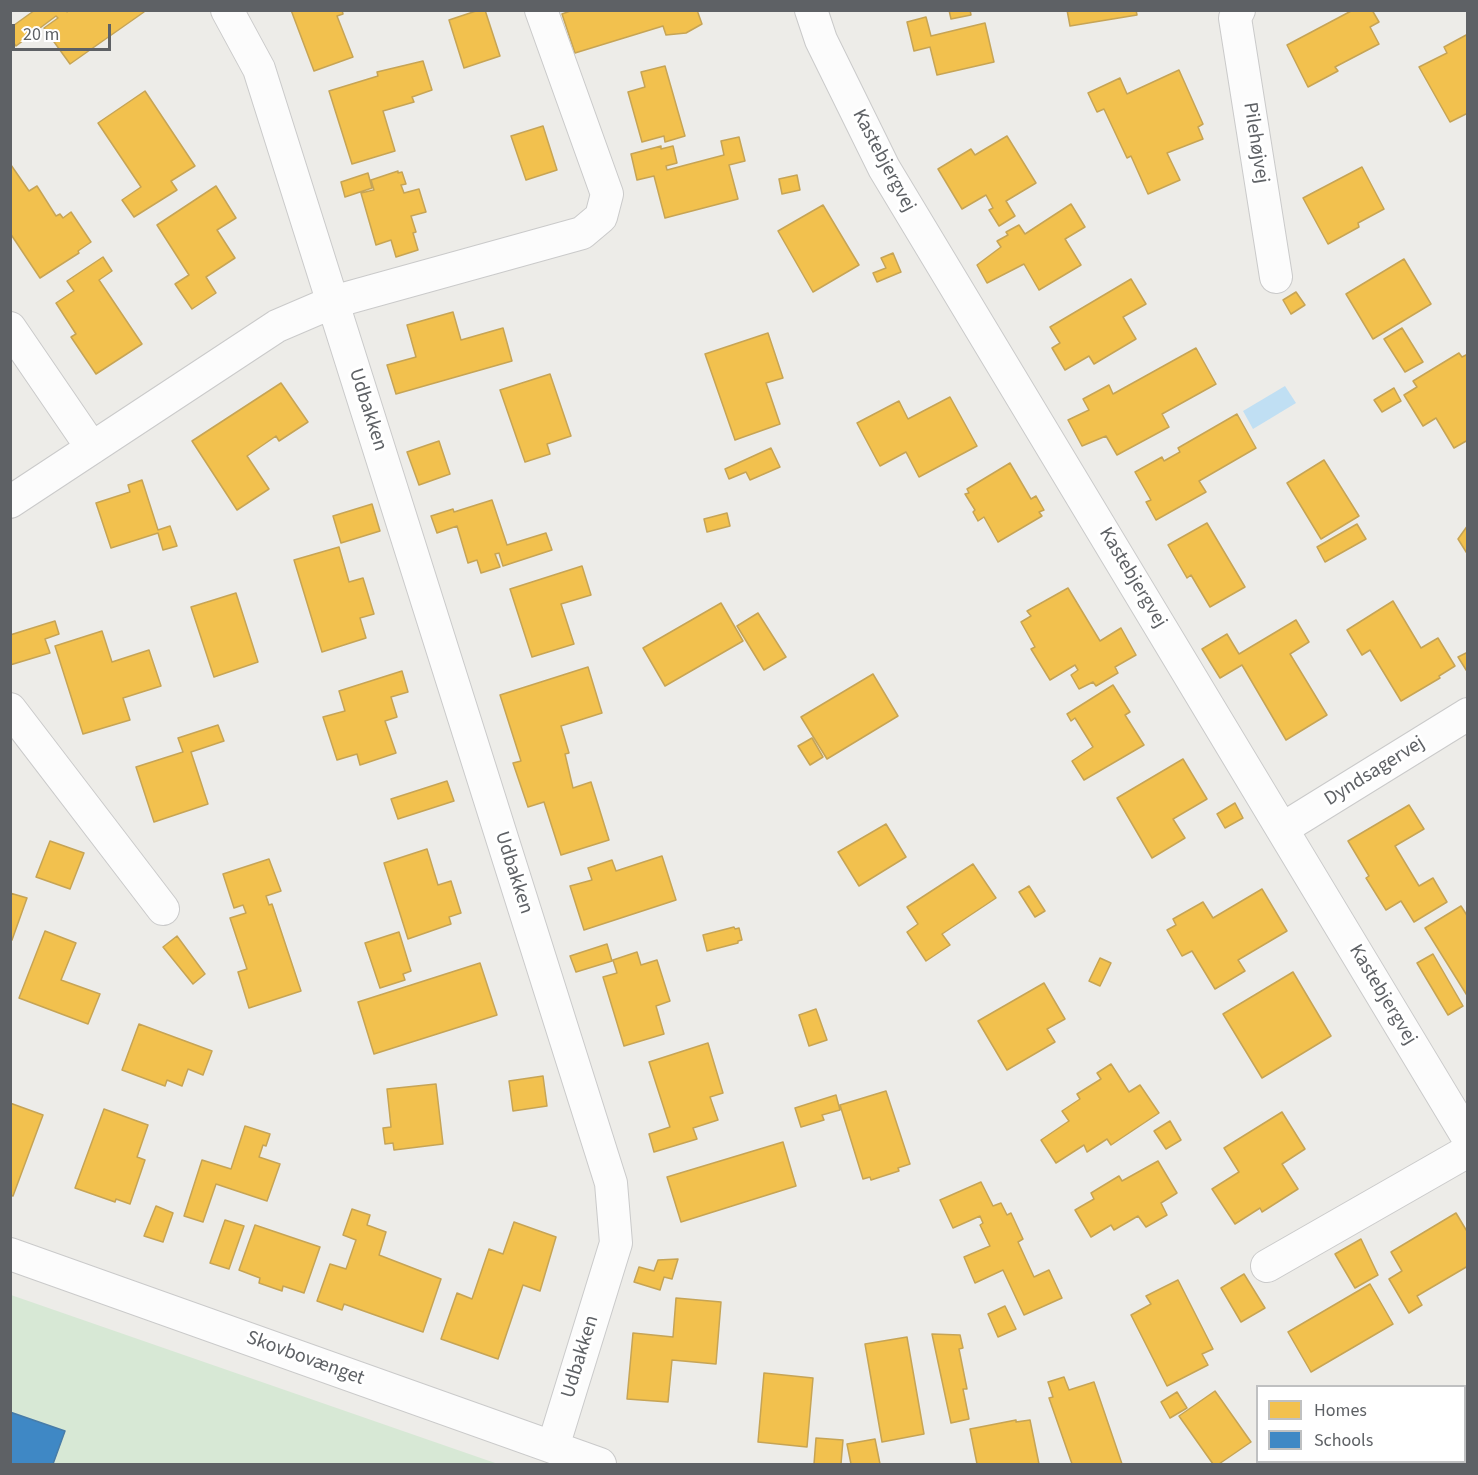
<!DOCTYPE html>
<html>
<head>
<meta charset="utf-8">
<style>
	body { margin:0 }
	#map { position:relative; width:1478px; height:1475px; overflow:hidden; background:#edece8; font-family:"Source Sans 3",sans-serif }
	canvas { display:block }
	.frame { position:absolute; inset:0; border:12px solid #5e6165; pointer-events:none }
	.legend { position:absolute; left:1256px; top:1385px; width:210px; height:78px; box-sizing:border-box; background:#fff; border:2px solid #bfc0c1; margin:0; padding:8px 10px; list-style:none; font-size:18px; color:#5e6165 }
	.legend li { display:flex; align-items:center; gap:12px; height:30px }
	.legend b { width:30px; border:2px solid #bfc0c1 }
	.scale { position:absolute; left:12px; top:24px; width:99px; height:27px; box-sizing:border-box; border:3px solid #5e6165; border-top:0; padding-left:8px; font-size:18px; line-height:21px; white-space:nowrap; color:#5e6165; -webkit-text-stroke:4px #fff; paint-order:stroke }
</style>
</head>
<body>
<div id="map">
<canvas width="1478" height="1475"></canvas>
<div class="frame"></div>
<ul class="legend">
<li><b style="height:16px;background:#f2c14e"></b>Homes</li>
<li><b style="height:16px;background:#3f88c5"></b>Schools</li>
</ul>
<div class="scale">20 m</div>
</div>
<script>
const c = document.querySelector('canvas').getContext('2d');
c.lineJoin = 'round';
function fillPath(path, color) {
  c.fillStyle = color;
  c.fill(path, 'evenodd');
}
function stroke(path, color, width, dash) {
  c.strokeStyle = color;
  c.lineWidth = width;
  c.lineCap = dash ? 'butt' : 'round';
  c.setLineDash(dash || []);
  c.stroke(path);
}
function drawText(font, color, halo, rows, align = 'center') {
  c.font = font + ' "Source Sans 3",sans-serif';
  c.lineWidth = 6;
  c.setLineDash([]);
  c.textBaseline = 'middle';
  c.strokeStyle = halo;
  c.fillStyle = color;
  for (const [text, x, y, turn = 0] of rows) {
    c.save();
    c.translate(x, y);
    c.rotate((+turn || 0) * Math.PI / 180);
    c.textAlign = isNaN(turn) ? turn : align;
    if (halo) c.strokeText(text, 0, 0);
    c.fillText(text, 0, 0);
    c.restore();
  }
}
fillPath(new Path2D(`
	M11,1295L498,1464H11Z`), '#d7e8d5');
fillPath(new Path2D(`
	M1285,386L1296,403L1253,429L1243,411Z`), '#c0dff3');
const homes = new Path2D(`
	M35,10H66L67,12L69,10H143L144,12L70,64L44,28L58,18L56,16L16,46L10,38V28Z
	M291,10H342L343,14L337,16L353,57L314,71Z
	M479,10H485L500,56L464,68L449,20Z
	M573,10H697L702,24L686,33L666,35L663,26L575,53L562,14Z
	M949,10H970L971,15L951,19Z
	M1067,10H1136L1137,15L1070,26Z
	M1353,10H1372L1379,22L1370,27L1379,44L1335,67L1338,71L1308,87L1287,45Z
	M926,17L931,36L985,23L994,62L937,75L930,47L914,51L907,22Z
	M1468,34V113L1450,122L1419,67L1447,53L1444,47Z
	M423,61L432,90L412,97L414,102L383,111L395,151L352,164L329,91L378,76L377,72Z
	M665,66L685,136L665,142L664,136L642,142L628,92L645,87L641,72Z
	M1179,70L1203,124L1198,127L1203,139L1167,153L1180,180L1148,194L1131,156L1127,158L1104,109L1097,112L1088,93L1120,78L1127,94Z
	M145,91L195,166L171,181L177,190L134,217L122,200L141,187L98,123Z
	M543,126L557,170L526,180L511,136Z
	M1007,136L1036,183L1006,201L1015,216L999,226L989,210L993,208L986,195L962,209L938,169L971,149L975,155Z
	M739,137L745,161L729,165L738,199L665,218L654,176L637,180L631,154L661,146V149L673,146L677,163L666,166L667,170L724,155L721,141Z
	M11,165L29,191L37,186L56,216L60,214L63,218L71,212L91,242L78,251L79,253L40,278L10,233Z
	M1362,167L1384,209L1358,223L1359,227L1328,244L1303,198Z
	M398,171V173L402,172L406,184L401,185L404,193L419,189L426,212L411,216L416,232L413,233L418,250L396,257L391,240L376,245L361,193L374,190L371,180Z
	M368,173L372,188L345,197L341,182Z
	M797,175L800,190L782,194L779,179Z
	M216,186L236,218L217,230L235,258L206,277L216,293L192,309L175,284L189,275L157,225Z
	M1071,204L1085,227L1065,239L1081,265L1039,290L1024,264L987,283L977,265L1001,247L997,241L1008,235L1006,232L1019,225L1025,234Z
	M823,205L859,265L813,292L778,231Z
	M893,253L901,272L877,282L873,273L886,268L881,258Z
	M103,257L112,271L99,280L142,344L96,374L71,337L76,334L56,303L74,291L67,281Z
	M1404,259L1431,304L1373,339L1346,294Z
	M1131,279L1146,304L1123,317L1136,339L1094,364L1089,356L1065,370L1052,348L1060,343L1050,327Z
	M1296,292L1305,305L1291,314L1283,300Z
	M453,312L461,340L503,328L512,361L396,394L387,365L416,357L407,325Z
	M1402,328L1423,362L1405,372L1384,339Z
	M768,333L783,378L766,383L780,424L735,440L705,354Z
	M1196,348L1216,384L1162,414L1169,427L1117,455L1106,436L1082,446L1068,420L1089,410L1083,399L1109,385L1113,394Z
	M1459,353L1462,357L1468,354V440L1454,448L1436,418L1423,426L1404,395L1417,387L1413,381Z
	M550,374L571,436L547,444L550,454L525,462L500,390Z
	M281,383L308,422L279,441L276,436L247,456L269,489L237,510L192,441Z
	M1394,388L1401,401L1382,412L1374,400Z
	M950,397L977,446L919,477L906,452L880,466L857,423L899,401L908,419Z
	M1237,414L1256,448L1199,481L1206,492L1156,520L1146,502L1151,500L1135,472L1162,457L1164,461L1180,452L1178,448Z
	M439,441L450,474L419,485L407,452Z
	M771,448L780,467L750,480L746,472L729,479L725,469Z
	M1324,460L1359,516L1321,539L1287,483Z
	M1010,463L1031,499L1036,496L1044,510L1039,512L1042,516L998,542L984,517L978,521L973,512L975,510L965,494L969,493L967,489Z
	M142,480L158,530L170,526L177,546L163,550L158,533L111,548L96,503L130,492L128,485Z
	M492,500L507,545L546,533L552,550L503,566L499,553L495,554L500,567L481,573L477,560L468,563L457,526L437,533L431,516L453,509L454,512Z
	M372,504L380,531L341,543L333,516Z
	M727,513L730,526L707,532L704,519Z
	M1207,523L1245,587L1210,607L1191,575L1187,578L1168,545Z
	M1357,524L1366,539L1325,562L1317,547Z
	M1468,525V555L1458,539Z
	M339,547L349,582L363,578L374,614L360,618L366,638L322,652L294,560Z
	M582,566L591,595L561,604L574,644L532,657L510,589Z
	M1068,588L1100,641L1121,628L1136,655L1115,667L1118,673L1096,686L1093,682L1079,689L1071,675L1078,670L1075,665L1050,680L1031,649L1035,647L1021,622L1031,616L1027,611Z
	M236,593L258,662L214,677L191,607Z
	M1393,601L1421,648L1438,638L1455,666L1439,676L1440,678L1401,701L1370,650L1362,655L1347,630Z
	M721,603L743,641L665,686L643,648Z
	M758,613L786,657L764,670L737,626Z
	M1296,620L1309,642L1290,654L1327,715L1286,740L1242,665L1220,678L1202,649L1227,634L1239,654Z
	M55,621L59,634L45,639L50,653L10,665V635Z
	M102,631L112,662L149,650L161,686L123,698L130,720L83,734L55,646Z
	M1468,652V673L1458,657Z
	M588,667L602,713L561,726L569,753L565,754L573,788L591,782L609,840L561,855L544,802L528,807L513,763L521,761L500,695Z
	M402,671L408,692L391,697L397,717L385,721L396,753L360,765L357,754L337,760L323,717L345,711L339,691Z
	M873,674L898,716L827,759L801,717Z
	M1113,685L1130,712L1125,715L1144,745L1084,780L1072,761L1093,747L1075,718L1071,721L1067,714Z
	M218,725L224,741L191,752L208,804L154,822L136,767L183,752L178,738Z
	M812,738L823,757L810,765L798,746Z
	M1183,759L1207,799L1173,819L1185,838L1152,858L1117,798Z
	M447,781L454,801L398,819L391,799Z
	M1235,803L1243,818L1225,828L1217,814Z
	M1409,805L1424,829L1395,846L1419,886L1433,878L1447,902L1414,922L1401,901L1386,910L1366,878L1369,876L1348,841Z
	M886,824L906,857L859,886L838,852Z
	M50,841L84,853L70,889L36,877Z
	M427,849L438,885L451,881L461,913L449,917L451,924L408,939L384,863Z
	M662,856L676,900L584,930L570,886L592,880L588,868L612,860L616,871Z
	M269,859L281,891L266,896L269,905L272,904L301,991L249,1008L238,972L247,969L230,918L246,913L243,905L234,908L223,874Z
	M973,864L996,898L942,934L950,945L926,961L907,932L918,924L907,907Z
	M1029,886L1045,911L1035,917L1019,892Z
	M1262,889L1287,931L1238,960L1245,971L1215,989L1192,951L1182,956L1167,930L1176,925L1173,919L1203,902L1213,918Z
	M10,893L27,898L12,940H10Z
	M1461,906L1468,917V997L1425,928Z
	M734,927L735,929L739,928L742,940L738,941V943L707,951L703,935Z
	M45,931L76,943L61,980L100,994L88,1024L19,998Z
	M399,932L411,971L403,974L405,980L380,988L365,943Z
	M177,936L205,974L193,984L163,947Z
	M607,944L612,961L576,972L570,956Z
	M637,952L641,965L657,960L670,1001L656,1006L664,1034L624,1046L603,977L617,973L613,960Z
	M1433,954L1463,1006L1448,1015L1417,963Z
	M1100,958L1111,963L1100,986L1089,981Z
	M480,963L497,1015L374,1054L358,1002Z
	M1293,972L1331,1036L1262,1078L1223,1014Z
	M1044,983L1065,1019L1047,1029L1055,1042L1007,1070L978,1021Z
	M816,1009L827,1040L809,1046L799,1015Z
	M139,1024L212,1051L203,1075L188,1069L182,1086L167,1080L165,1086L122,1070Z
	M708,1043L723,1093L710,1097L718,1120L693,1128L697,1139L654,1152L649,1134L670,1127L649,1062Z
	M1111,1064L1129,1092L1140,1085L1159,1113L1111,1145L1107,1139L1087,1152L1084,1145L1056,1163L1041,1140L1069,1121L1062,1111L1080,1099L1077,1094L1101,1079L1097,1073Z
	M543,1076L547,1106L513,1111L509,1081Z
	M436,1084L443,1144L394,1150L393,1143L385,1144L383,1128L391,1127L387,1089Z
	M886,1091L910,1164L898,1168L899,1171L871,1180L870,1177L863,1179L840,1105Z
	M836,1095L840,1110L822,1115L824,1120L801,1127L795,1108Z
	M10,1103L43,1115L13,1196L10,1195Z
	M104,1109L148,1125L137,1157L145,1160L130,1204L116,1199L115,1202L75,1188Z
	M1282,1112L1305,1149L1282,1164L1298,1189L1262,1212L1260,1208L1235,1224L1212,1189L1239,1172L1224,1148Z
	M1170,1121L1181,1140L1166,1149L1154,1131Z
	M245,1126L270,1134L266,1146L263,1145L259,1157L280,1164L267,1201L216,1184L203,1222L184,1216L202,1160L231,1169Z
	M783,1142L796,1186L681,1222L667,1177Z
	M1158,1161L1177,1193L1161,1203L1167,1215L1146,1227L1138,1216L1114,1230L1111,1225L1091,1237L1075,1210L1094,1199L1091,1193L1119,1176L1122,1181Z
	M981,1182L993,1206L1001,1203L1007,1215L1011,1213L1023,1239L1018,1242L1034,1277L1049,1270L1062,1298L1024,1315L1003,1270L975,1283L964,1257L990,1246L980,1225L983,1223L980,1216L953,1228L940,1200Z
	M156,1206L173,1213L163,1242L144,1236Z
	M352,1209L370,1215L367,1225L386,1232L379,1255L441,1279L423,1332L344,1304L342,1310L317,1301L330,1264L346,1269L356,1240L343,1235Z
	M1456,1213L1468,1233V1266L1417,1296L1422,1305L1409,1313L1389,1279L1402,1271L1391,1252Z
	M225,1220L244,1226L229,1269L210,1263Z
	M514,1222L556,1237L540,1291L523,1285L498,1359L441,1339L457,1293L472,1299L489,1249L503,1254Z
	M255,1225L320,1247L304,1293L283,1286L282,1291L259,1283L260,1278L239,1270Z
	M1361,1239L1378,1275L1355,1288L1335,1254Z
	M678,1259L672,1279L664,1277L660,1290L634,1282L639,1267L654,1271L658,1260Z
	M1244,1274L1265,1308L1241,1322L1221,1288Z
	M1178,1280L1213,1349L1202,1354L1208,1365L1167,1386L1131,1315L1151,1304L1146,1296Z
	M1370,1284L1393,1324L1311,1372L1288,1332Z
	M676,1298L721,1302L716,1364L672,1360L668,1402L627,1399L633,1333L673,1337Z
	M1005,1306L1016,1329L998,1337L988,1314Z
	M932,1334L960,1335L963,1348L959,1349L967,1389H963L969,1419L951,1423Z
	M907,1337L924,1434L882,1442L865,1344Z
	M764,1373L813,1378L807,1447L758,1442Z
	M1064,1377L1069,1390L1094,1382L1122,1464H1072L1049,1398L1053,1397L1048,1382Z
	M1215,1391L1251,1442L1219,1464H1213L1179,1416Z
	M1177,1392L1187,1408L1170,1418L1161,1402Z
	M1016,1420V1422L1030,1420L1039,1464H977L970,1429Z
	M816,1438L843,1440L841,1464H814Z
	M875,1439L880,1464H851L847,1444Z`);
fillPath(homes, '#f2c14e');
stroke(homes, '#c6a455', 1.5);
const schools = new Path2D(`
	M10,1412L65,1431L53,1464H10Z`);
fillPath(schools, '#3f88c5');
stroke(schools, '#487ca8', 1.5);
const minor = new Path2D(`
	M227,10L259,69L611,1183L616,1243L553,1447
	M811,10L821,40L884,168L1468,1138
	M1239,10L1235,18L1276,277
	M10,328L92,448
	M10,502L277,326L333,302L582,233L601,217L607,194L541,10
	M10,709L163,909
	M1282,829L1468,714
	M10,1254L600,1464
	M1267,1266L1468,1151`);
stroke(minor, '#cacaca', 34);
stroke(minor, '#fcfcfc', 32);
drawText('20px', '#5e6165', '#fff', [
	["Pilehøjvej",1255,143,81],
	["Kastebjergvej",883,161,62],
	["Udbakken",367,410,72],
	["Kastebjergvej",1132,578,59],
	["Dyndsagervej",1375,772,-32],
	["Udbakken",513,873,72],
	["Kastebjergvej",1382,995,59],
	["Udbakken",581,1357,-73],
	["Skovbovænget",305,1359,20]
]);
</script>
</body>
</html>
